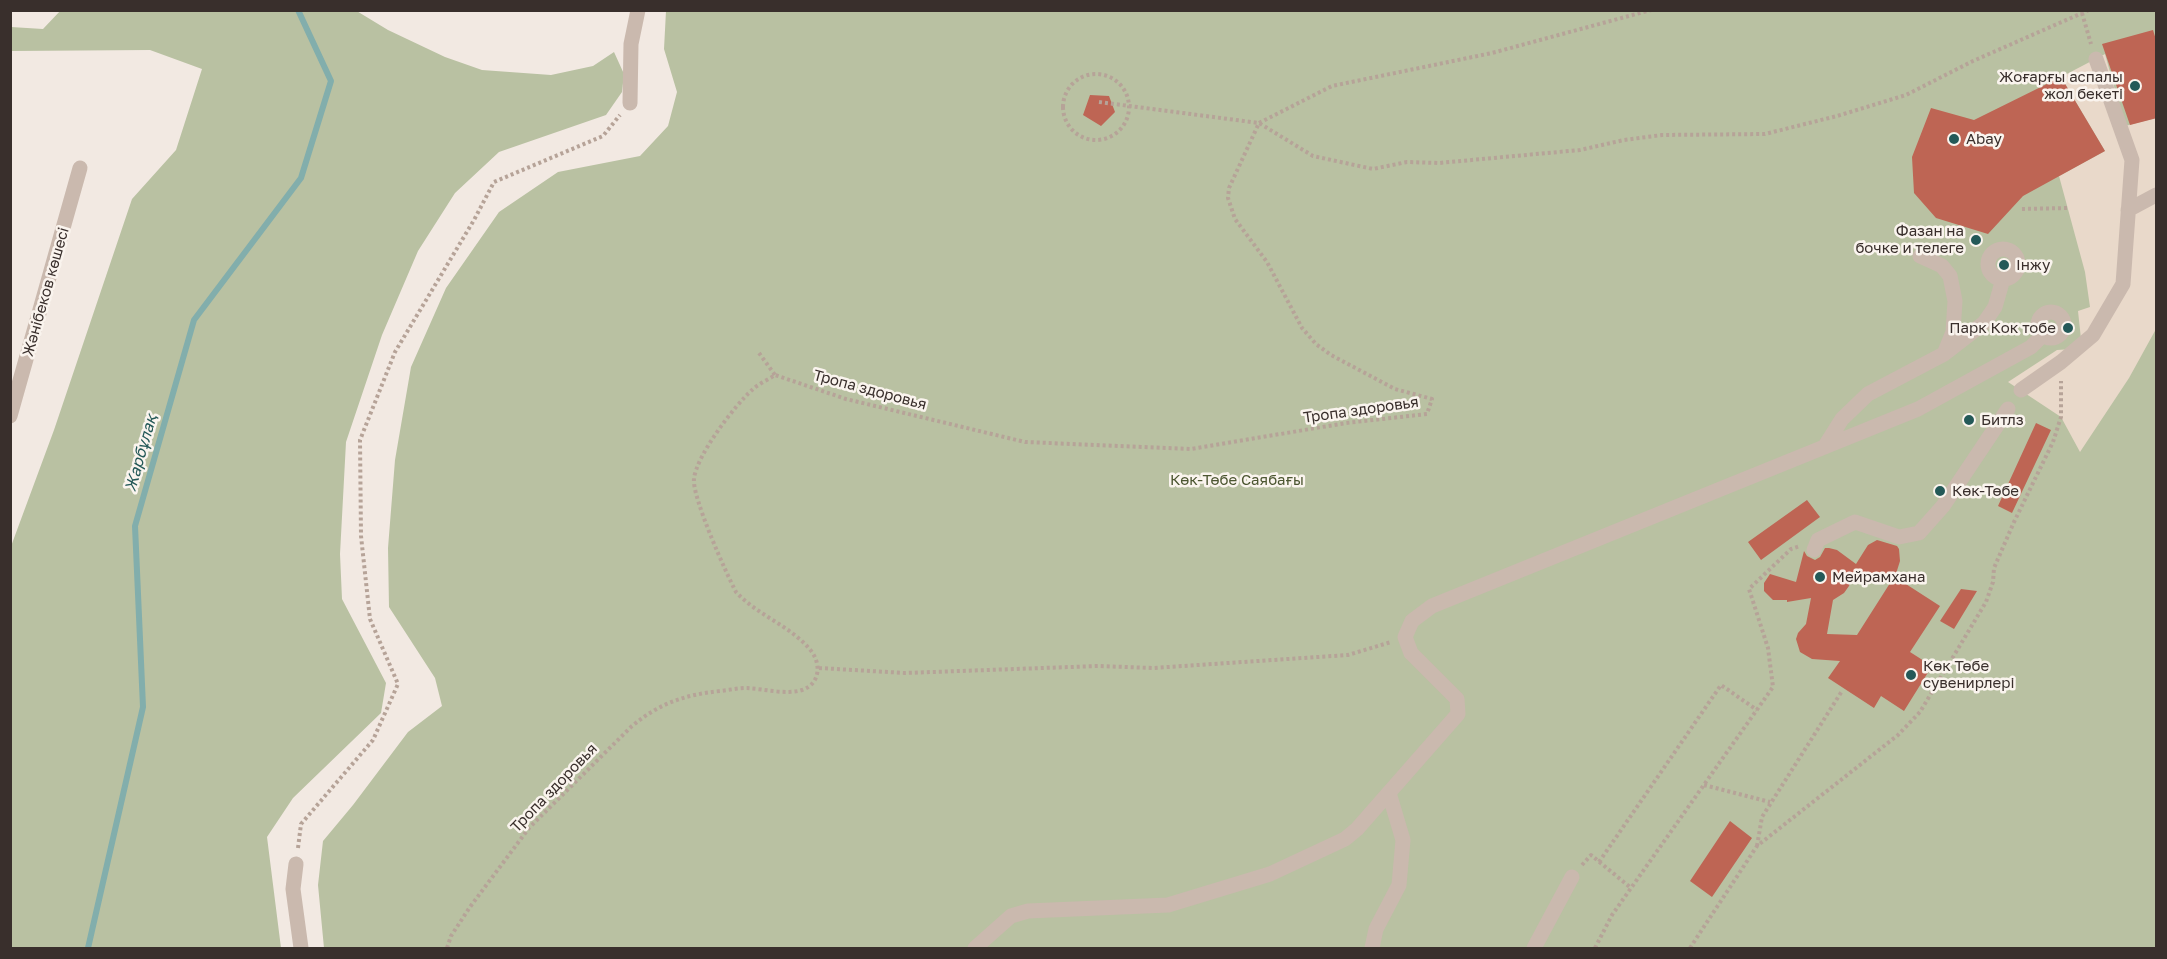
<!DOCTYPE html>
<html>
<head>
<meta charset="utf-8">
<style>
	body { margin:0 }
	#map { position:relative; width:2167px; height:959px; overflow:hidden; background:#f2e9e2; font-family:"Golos Text",sans-serif }
	canvas { display:block }
	.frame { position:absolute; inset:0; border:12px solid #392f2c; pointer-events:none }
</style>
</head>
<body>
<div id="map">
<canvas width="2167" height="959"></canvas>
<div class="frame"></div>
</div>
<script>
const c = document.querySelector('canvas').getContext('2d');
c.lineJoin = 'round';
function fillPath(path, color) {
  c.fillStyle = color;
  c.fill(path, 'evenodd');
}
function stroke(path, color, width, dash) {
  c.strokeStyle = color;
  c.lineWidth = width;
  c.lineCap = dash ? 'butt' : 'round';
  c.setLineDash(dash || []);
  c.stroke(path);
}
function drawText(font, color, halo, rows, align = 'center') {
  c.font = font + ' "Golos Text",sans-serif';
  c.lineWidth = 5;
  c.setLineDash([]);
  c.textBaseline = 'middle';
  c.strokeStyle = halo;
  c.fillStyle = color;
  for (const [text, x, y, turn = 0] of rows) {
    c.save();
    c.translate(x, y);
    c.rotate((+turn || 0) * Math.PI / 180);
    c.textAlign = isNaN(turn) ? turn : align;
    if (halo) c.strokeText(text, 0, 0);
    c.fillText(text, 0, 0);
    c.restore();
  }
}
fillPath(new Path2D(`
	M61,10H355L388,30L445,57L482,70L551,75L593,66L614,52L624,74L622,92L606,115L499,152L455,193L418,251L382,335L346,442L340,554L342,599L386,683L381,713L293,798L267,837L281,948H11L10,549L54,430L132,199L176,150L202,69L150,50L11,51V27L43,29Z
	M666,11H2156V948H324L318,885L323,841L353,805L408,732L442,706L435,678L389,607L388,548L395,460L411,367L446,288L499,212L558,172L640,156L668,126L677,92L664,49Z`), '#b9c1a2');
fillPath(new Path2D(`
	M2105,54L2125,126L2156,118V329L2129,378L2080,452L2061,417L2008,382L2057,350L2072,349L2081,339L2078,311L2090,307L2085,272L2059,176L2105,151L2061,77Z`), '#e9d9ca');
stroke(new Path2D(`
	M88,948L143,707L135,526L194,320L301,178L331,81L298,10`), '#82aeac', 6);
fillPath(new Path2D(`
	M2153,30L2157,43V118L2130,125L2102,44Z
	M2061,77L2105,151L2023,196L1988,234L1936,218L1914,193L1912,157L1931,108L1974,120Z
	M1090,95L1109,96L1115,112L1101,126L1083,115Z
	M2036,423L2051,430L2012,513L1998,506Z
	M1807,500L1820,517L1761,560L1748,542Z
	M1877,540L1897,546L1899,549L1900,561L1895,577L1940,606L1910,652L1932,666L1904,711L1881,696L1874,708L1828,678L1840,661L1812,659L1800,652L1796,639L1798,633L1806,624L1811,598L1787,602V600H1773L1764,591V583L1770,574L1796,582L1804,551L1807,556L1815,560L1820,557L1825,548H1829L1837,550L1856,564L1868,545ZM1868,572L1872,575L1892,580L1857,635L1827,634L1833,600L1844,593L1849,586L1852,577Z
	M1961,589L1977,591L1954,629L1940,621Z
	M1730,821L1752,838L1712,897L1690,881Z`), '#be6554');
stroke(new Path2D(`
	M2156,10V12
	M2082,13L2091,44
	M1063 107a33 33 0 1 1 66 0a33 33 0 1 1-66 0Z
	M1099,102L1259,123L1313,156L1373,169L1407,162L1439,163L1580,150L1624,140L1662,135L1765,134L1837,116L1906,95L1973,61L2089,10
	M1259,123L1332,86L1492,53L1651,10
	M2022,209L2068,208
	M759,353L775,375
	M819,668L905,673L1098,666L1153,668L1348,655L1391,642
	M1704,785L1770,802
	M1757,846L1762,817L1842,691
	M298,848L301,824L373,740L398,684L370,619L361,536L360,440L395,352L474,220L494,182L603,136L620,115
	M1599,862L1721,685L1757,710
	M1582,865L1591,855L1631,888
	M447,948L451,936L470,907L529,828L632,726C660,703 684,695 720,691C729,690 738,688 747,688C764,689 787,695 802,690C820,684 821,665 812,652C792,626 758,616 736,592C726,573 692,497 694,479C696,456 735,405 752,390C758,384 768,380 775,375L846,399L1025,442L1191,449L1346,423L1427,414L1432,399L1395,389L1331,355L1316,344L1302,328L1267,262L1235,219L1228,198L1229,188L1259,123
	M1595,948L1612,915L1773,687L1768,648L1749,589L1791,549L1800,546
	M1690,948L1757,846L1898,735L1920,712L1986,602L1993,582L1994,568L2014,522L2053,442L2061,417V381`), '#b6a398', 4, [3, 3]);
stroke(new Path2D(`
	M630,103L631,44L638,10
	M2128,210L2156,195
	M1988 264a15 15 0 1 1 30 0a15 15 0 1 1-30 0Z
	M1920,256L1942,266L1950,276L1955,301L1953,332L1944,354
	M2038 325a13 13 0 1 1 26 0a13 13 0 1 1-26 0Z
	M2021,390L2061,362L2093,335L2123,284L2132,160L2096,59
	M10,416L80,168
	M1825,446L1842,419L1868,394L1944,354L1984,323L1995,307L2003,279
	M1814,550L1818,540L1855,522L1899,537L1919,533L1943,506L2008,409
	M296,864L293,889L301,948
	M975,948L1011,916L1028,911L1168,905L1270,874L1345,839L1357,829L1458,714L1457,699L1411,653L1405,637L1412,621L1432,606L1918,409L2031,347L2043,335
	M1372,948L1376,929L1399,885L1403,840L1389,793
	M1534,948L1572,877`), '#cab9ae', 15);
for (const [x, y, r, color] of [
	[2135,86,6,"#245958"],
	[1954,139,6,"#245958"],
	[1976,240,6,"#245958"],
	[2004,265,6,"#245958"],
	[2068,328,6,"#245958"],
	[1969,420,6,"#245958"],
	[1940,491,6,"#245958"],
	[1820,577,6,"#245958"],
	[1911,675,6,"#245958"]
]) {
  const dot = new Path2D();
  dot.arc(x, y, r, 0, 2 * Math.PI);
  c.fillStyle = color;
  c.fill(dot);
  stroke(dot, '#faf4ee', 2);
}
drawText('15px', '#392f2c', '#faf4ee', [
	["Жоғарғы аспалы",2123,77,"right"],
	["жол бекеті",2123,94,"right"],
	["Abay",1966,139],
	["Фазан на",1964,231,"right"],
	["бочке и телеге",1964,248,"right"],
	["Інжу",2016,265],
	["Парк Кок тобе",2056,328,"right"],
	["Битлз",1981,420],
	["Көк-Төбе",1952,491],
	["Мейрамхана",1832,577],
	["Көк Төбе",1923,666],
	["сувенирлері",1923,683]
], 'left');
drawText('15px', '#392f2c', '#faf4ee', [
	["Жәнібеков көшесі",46,292,-74],
	["Тропа здоровья",870,390,15],
	["Тропа здоровья",1361,410,-8],
	["Тропа здоровья",554,788,-46]
]);
drawText('15px', '#4c5631', '#faf4ee', [
	["Көк-Төбе Саябағы",1237,480]
]);
drawText('italic 16px', '#245958', '#faf4ee', [
	["Жарбұлақ",141,453,-74]
]);
</script>
</body>
</html>
